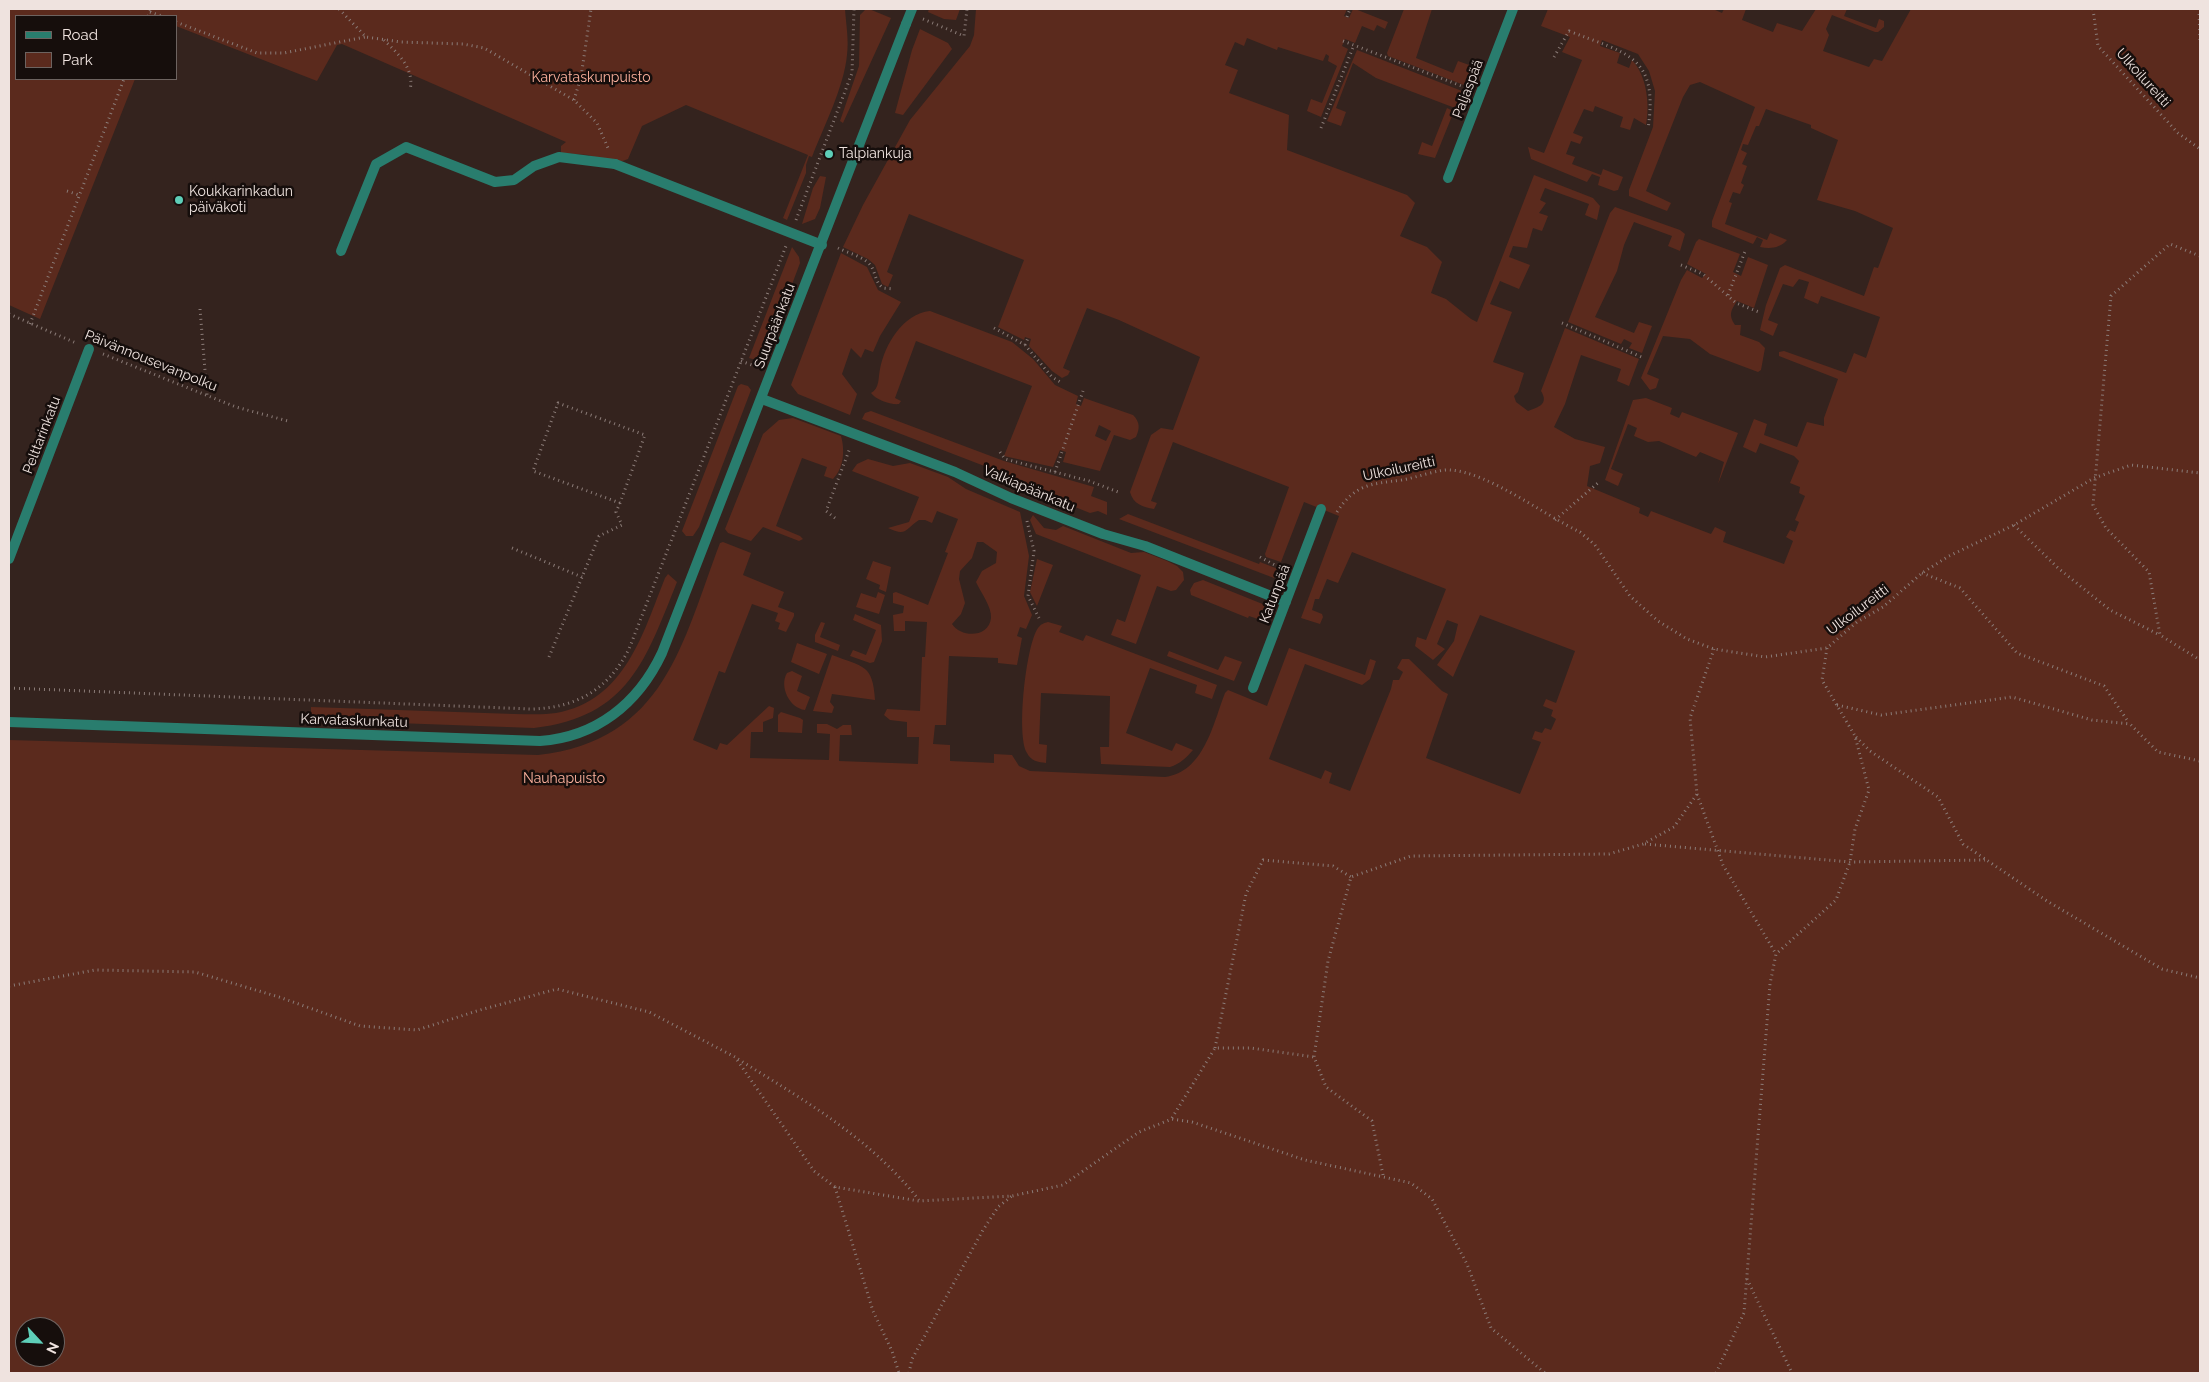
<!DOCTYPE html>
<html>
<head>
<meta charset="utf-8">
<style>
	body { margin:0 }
	#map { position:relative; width:2209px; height:1382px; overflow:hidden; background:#34231e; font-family:Raleway,sans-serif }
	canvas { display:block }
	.frame { position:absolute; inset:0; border:10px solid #efe3df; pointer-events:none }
	.legend { position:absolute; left:15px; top:15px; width:162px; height:65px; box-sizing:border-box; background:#160e0c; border:1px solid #6d6360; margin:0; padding:6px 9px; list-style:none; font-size:15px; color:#efe3df }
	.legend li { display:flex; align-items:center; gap:10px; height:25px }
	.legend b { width:25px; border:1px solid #6d6360 }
	.north { position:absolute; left:15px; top:1317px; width:50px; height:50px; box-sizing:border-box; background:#160e0c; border:1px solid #6d6360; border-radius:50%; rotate:115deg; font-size:14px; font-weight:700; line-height:20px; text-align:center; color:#efe3df }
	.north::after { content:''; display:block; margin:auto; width:18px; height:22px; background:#5eceb8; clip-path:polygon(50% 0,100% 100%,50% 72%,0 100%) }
</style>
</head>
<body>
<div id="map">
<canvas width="2209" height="1382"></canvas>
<div class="frame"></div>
<ul class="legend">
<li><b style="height:6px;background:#297d6e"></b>Road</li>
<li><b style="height:14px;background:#5b2a1d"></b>Park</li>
</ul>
<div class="north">N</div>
</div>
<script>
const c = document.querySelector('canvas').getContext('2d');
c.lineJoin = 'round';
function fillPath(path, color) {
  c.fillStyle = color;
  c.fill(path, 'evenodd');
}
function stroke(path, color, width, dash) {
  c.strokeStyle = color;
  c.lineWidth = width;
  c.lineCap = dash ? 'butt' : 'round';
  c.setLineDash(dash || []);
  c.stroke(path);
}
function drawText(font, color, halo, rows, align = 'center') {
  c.font = font + ' Raleway,sans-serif';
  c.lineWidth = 5;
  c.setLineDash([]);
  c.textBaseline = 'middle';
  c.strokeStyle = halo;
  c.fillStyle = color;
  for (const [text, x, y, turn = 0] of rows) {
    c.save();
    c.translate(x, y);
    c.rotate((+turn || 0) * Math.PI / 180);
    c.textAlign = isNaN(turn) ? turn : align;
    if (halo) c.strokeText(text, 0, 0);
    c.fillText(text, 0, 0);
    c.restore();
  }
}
fillPath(new Path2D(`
	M9,9H845C846,24 849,40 847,55C844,87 824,126 812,157L809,156L806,165V173L787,220L783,218L808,155L686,105L642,126L628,159L615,164L588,155L561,153V146L566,142L342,44L337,45L317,81L176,26V16H16V79H135L40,319L9,305Z
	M869,9L891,18L843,123L840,121L859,66L860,15L865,10Z
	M929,9H960L956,20L944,19L928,12Z
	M976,9H1347L1344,16L1349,18L1353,9H1355L1388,22L1385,29L1377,25L1374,31L1362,26L1355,43L1345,39L1342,46L1348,49L1321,117L1307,111L1311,99L1322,103L1337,66L1328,61L1329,56L1326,54L1323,61L1278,47L1277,50L1247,38L1244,46L1235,42L1225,65L1238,70L1229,93L1289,115L1287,150L1407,195L1415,203L1400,236L1427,247L1442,262L1431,293L1446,299L1471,319L1477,322L1534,175L1593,198L1600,206L1597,220L1585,215L1589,204L1545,188L1540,200L1546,203L1539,213L1548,216L1542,231L1533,228L1527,248L1513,246L1509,257L1530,265L1519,289L1500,281L1490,304L1512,312L1493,362L1524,373L1518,392L1514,396L1516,402L1528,411C1539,407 1549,404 1541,391L1565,328L1639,359L1629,386L1617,381L1621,369L1581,355L1565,404L1554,427L1575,439L1605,447L1600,463L1590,466L1587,486L1640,508L1639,513L1648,517L1651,511L1711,534L1715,527L1726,532L1723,542L1784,564L1793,541L1786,537L1790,530L1795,532L1799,522L1795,520L1805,496L1799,493L1800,487L1790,483L1799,461L1794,456L1760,443L1756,453L1743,447L1754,419L1767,424L1764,435L1797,447L1807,422L1824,426V418L1838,379L1779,356V352L1784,351L1846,373L1854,353L1866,358L1880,317L1821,296L1818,304L1804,298L1809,282L1799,279L1793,287L1783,284L1768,320L1778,324L1773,336L1760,330L1766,305L1780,268L1785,265L1864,296L1874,267L1878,268L1893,228L1855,211L1817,200L1838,140L1811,128V125L1766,109L1759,126H1756L1748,145L1743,144L1741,150L1747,153L1742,164L1747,166L1741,183L1744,185L1740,194L1733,192L1729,202L1732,203L1725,224L1767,240L1770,233L1787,240C1780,248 1771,249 1760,247L1763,240L1757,237L1753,244L1712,227V221L1755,107L1700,82L1690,85L1683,97L1646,191L1671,203L1667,211L1629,196V190L1653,127L1655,91L1649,71L1638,54L1602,40L1600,46L1620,53L1617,63L1629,68L1632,60C1647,76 1650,105 1646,125L1634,118L1630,130L1620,127L1623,117L1595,106L1593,112L1584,109L1573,133L1583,137L1580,144L1571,141L1566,154L1575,157L1572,164L1601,175L1603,169L1623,177L1618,190L1614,191L1598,185L1600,177L1592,174L1587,182L1531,159L1528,147L1544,153L1582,60L1562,52L1570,37L1541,26L1548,9H1713L1722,13L1724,9H1746L1742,20L1773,32L1777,23L1802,31L1816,9H1847L1844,16L1876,28L1879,19L1884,21V27L1878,32H1875L1832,15L1826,29L1829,35L1823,51L1869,67L1874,59L1882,61L1911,9H2200V1373H9V740L538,755C665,741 682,643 720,543L723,542L751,553L743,575L784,592L778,607L794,613V616L786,632L778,629L780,623L775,621L778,613L752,604L725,673L719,671L693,740L717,750L720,743L727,745L769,706L774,708L773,718L763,722V732H751L750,758L829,760L830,734L817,733V724H827L837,729L843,725H851L852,735H840L839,761L918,764L919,737H907V722L890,720L884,715L887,709L920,711L922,657H925L927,622L905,621V631H894L893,615L903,613L904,606L893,603V593L896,592L928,605L948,553L945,552L958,519L937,511L932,523L925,520H919C905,529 907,537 888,528L909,522L919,497L852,471L857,464L868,459L893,466L910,463L948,477L966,489L1020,512L1029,556L1024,596L1032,615L1026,629L1020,627L1017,636L1022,638L1017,665L998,663V658L949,656L946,725H935L933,744L950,745V761L994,763V754L1012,755L1019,766L1030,771L1165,777C1204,772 1213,724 1225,693L1228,690L1267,706L1289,648L1365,675L1370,659L1376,661L1370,679L1362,685L1305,664L1269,759L1321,779L1325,770L1332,773L1329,783L1350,791L1391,689L1393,680H1399L1403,672L1397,668L1402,659H1409L1442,691L1448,694L1426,758L1520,794L1541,742L1532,739L1535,731L1542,733L1545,728L1551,730L1556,719L1551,716L1553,710L1543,706L1546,699L1556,703L1575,651L1480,615L1453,677L1437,665L1454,641L1458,624L1447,620L1437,644L1445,649L1433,660L1415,646L1417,637L1426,640L1446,589L1352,552L1338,583L1327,579L1319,599H1315L1312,610L1322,614L1323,617L1320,624L1301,618L1339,516L1304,502L1281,562L1266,557L1265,554L1289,487L1173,442L1151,501L1157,503L1154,509C1143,507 1133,504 1130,492L1151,435L1161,428L1173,430L1200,357L1119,320L1087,308L1063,368L1070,371L1068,375L1062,378L1052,371L1029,346L1031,339L1025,337L1024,340L998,327L1024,260L909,214L887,272L893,275L888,287L882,284L875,265L868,259L843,247L863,205L910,120L970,46L974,35ZM977,542H983L997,552L996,563L982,571L976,582C981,593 992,607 991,618C989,638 961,638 952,624L961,614L965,603L959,579L960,571L972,558ZM25,1327H55V1357H25Z
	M1404,9H1432L1416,58L1453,73L1458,61L1472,66L1464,85L1388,56L1387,53Z
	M920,29L948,43L952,49L903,115L895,113L912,50Z
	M1357,50L1462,91L1455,108L1376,78L1353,63L1336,108L1346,112L1341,126L1327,121Z
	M1447,108L1451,110L1452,116L1435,158L1418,154L1422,142L1432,146Z
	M820,176L826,177L820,208L815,219L802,224L813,188Z
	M1615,207L1680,230L1685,234L1680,251L1668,246L1672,236L1634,222L1624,245L1617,271L1595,317L1634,333L1639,322L1652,326L1642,353L1629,348L1632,343L1624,339L1621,344L1568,322L1610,213Z
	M1699,239L1740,254L1733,272L1741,276L1748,257L1768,265L1754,308L1737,301C1731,310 1728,315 1735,325H1741L1740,335L1759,342L1765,348L1761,370L1758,372L1710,354L1690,339L1663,336L1647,374L1659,379L1656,388L1650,390L1641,378L1681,280L1687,270L1702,278L1706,274L1687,264L1696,242Z
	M792,247L799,257L800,263L763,362L749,358Z
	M841,253L867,267L878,290L901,302L880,336L873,352L865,349L861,358L851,348L842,374L857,394L850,415L798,394L791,385Z
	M930,311L1012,342L1033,359L1055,385L1078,396L1076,404L1081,406L1084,398L1133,415C1140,422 1140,428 1136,437L1130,440L1114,435L1100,471L1063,462L1066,452L1060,450L1053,467L1004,456L1032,386L916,341L895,398L901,401L899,404C891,405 876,400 871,393C880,388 878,378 880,369C885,344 903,314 930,311ZM1099,425L1111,431L1106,441L1095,436Z
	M741,384L748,386L751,390L699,527L693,536H686L682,531L738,386Z
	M1646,398L1672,408L1670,414L1679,418L1682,412L1738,433L1718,484L1724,462L1700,452L1696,457L1659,441L1648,442L1634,436L1637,428L1628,424L1611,469L1623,474L1618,486L1605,480L1633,400Z
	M871,411L1004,461L1094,487L1091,496L1107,502V515L1098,511L1090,513L1017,484L1013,477L862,419L865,413Z
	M793,418L841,436C845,450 844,468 833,479L824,476L827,467L802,458L776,526L800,536L803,539L799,541L763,527L751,541L728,533L725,529L763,434L779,420Z
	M1128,514L1259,564L1260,562L1278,569L1274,578L1119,519Z
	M1033,515L1044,528L1056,530L1063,526L1131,553L1144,552L1167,561L1177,566L1183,572L1184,580L1176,590L1171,591L1157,586L1136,644L1111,635L1117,619L1125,622L1141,575L1036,534L1030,520Z
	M1037,559L1053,565L1037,606L1030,592Z
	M873,561L891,567L886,592L879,589L880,585L866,579Z
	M668,574L677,582C646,659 629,717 534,728L315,720L311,717V707L514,714C528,714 543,715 556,713C625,701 643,633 665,578Z
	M1203,580L1265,605L1270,612L1269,618L1264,621L1249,616L1248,618L1191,595L1190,590L1194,583Z
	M878,592L885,595L879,614L856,607L861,593L876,598Z
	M855,614L881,625L882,641L874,662L870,663L850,656L853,650L866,655L876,630L853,620Z
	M821,622L825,623L820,637L840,645L838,651L815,642V635Z
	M1048,622L1062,626L1059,632L1083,641L1086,635L1217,685L1212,699L1195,693L1197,685L1150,668L1126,733L1172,751L1176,743L1193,750C1187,757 1180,764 1170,767L1101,764L1100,747H1109L1110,696L1041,693L1039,744L1047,745L1046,763C1038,762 1031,761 1027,753C1016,735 1026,645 1038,628C1041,624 1044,623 1048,622Z
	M797,643L827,654L819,674L791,662Z
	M1169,651L1218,670L1225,656L1242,662L1234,681L1167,656Z
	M832,655C863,667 873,664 875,700L832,694L830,702L834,707L832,713L813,711Z
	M792,671L802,676L797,691L810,697L805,710C789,708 779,686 787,673Z
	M781,712L800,718L803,720L802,733L778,732V715Z`), '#5b2a1d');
stroke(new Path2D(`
	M339,9L366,37L401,42L463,44L484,48L574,100L597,123L608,148
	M2093,9L2098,46L2178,133L2200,149
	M2199,9L2200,44
	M150,12L162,16
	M148,16L151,9
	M1347,17L1350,9
	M923,19L964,36L967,9
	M176,22L257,53H284L365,37
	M384,40C397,53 415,68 410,90
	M1343,41L1467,88
	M1554,57L1569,31C1627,54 1659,55 1648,129
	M574,100L581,77L591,9
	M1321,128L1354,45
	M67,191L79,195
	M796,220L852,73L854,9
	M838,248C848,253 865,257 871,266C876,274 875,282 883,288L894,289
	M2200,256L2170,244L2111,296L2093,505L2106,528L2149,572L2160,635L2200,660
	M1681,265L1703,274L1736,303L1759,312
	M1728,295L1746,249
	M200,309L207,395
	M9,314L76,343
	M1562,323L1644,358
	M30,324L124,79
	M994,328L1025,345L1052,377L1062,383
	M1025,345L1028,338
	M103,354L236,407L288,421
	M741,361L757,367
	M1000,452L1005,459L1089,481L1121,493
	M1055,472L1083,391
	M1337,512C1355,484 1371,484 1402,480C1415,478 1439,469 1450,470C1488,472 1544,515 1580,532L1595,545L1630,596L1658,621L1687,639L1714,649L1765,657L1827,648L1857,622L1883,607L1922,573L1949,556L2014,525L2094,478L2131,465L2200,473
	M835,518L826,511L850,448
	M1555,520L1599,482
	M1027,521L1034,551L1028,596L1039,618
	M2014,525L2058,568L2110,610L2160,635
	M512,548L582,577
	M1260,557L1282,569
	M1922,573L1960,588L2017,653L2104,686L2129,723
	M549,657L599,536L622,525L616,512L620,503L645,435L558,403L533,471L620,503
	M9,688L531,709C576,708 608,690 629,649L786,246
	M1837,705L1881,715L2012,697L2092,720L2130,724L2158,752L2200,761
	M1856,737L1870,751L1938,797L1963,844L2047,901L2162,969L2200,978
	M1697,794L1723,865L1776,954
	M1645,844L1850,862L1985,860
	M9,986L95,970L195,972L279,997L360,1026L417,1030L480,1010L557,989L649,1012L735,1057L814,1171L835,1187L919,1201L1012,1196L1063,1185L1139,1132L1172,1119L1192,1122L1305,1160L1411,1183L1432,1199L1467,1264L1491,1328L1545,1373
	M1215,1048L1246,894L1263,860L1333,866L1351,877
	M738,1059C805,1101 869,1137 919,1200
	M1172,1118L1215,1048H1251L1314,1057
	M1383,1175L1372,1121L1326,1087L1314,1057L1328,961L1351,877L1411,856L1609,854L1643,844L1674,827L1697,794L1690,718L1714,649
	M835,1187L873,1311L892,1351L899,1373
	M1747,1279L1792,1373
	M909,1373L912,1359L983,1230L998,1207L1012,1196
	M1716,1373L1744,1313L1770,984L1776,954L1836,900L1850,862L1855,829L1869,790L1855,736L1822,680L1827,648`), '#8b7c78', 3, [1, 4]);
stroke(new Path2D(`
	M341,251L376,164L406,147L495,182L514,180L534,166L559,157L615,164`), '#297d6e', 10);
stroke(new Path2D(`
	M615,164L822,245
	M1448,178L1513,9
	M762,399L955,472L1011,498L1103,534L1145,546L1286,602
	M9,559L89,349
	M1253,688L1321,509`), '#297d6e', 10);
stroke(new Path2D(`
	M9,722L540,741C596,737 638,704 662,653L906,24`), '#297d6e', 10);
stroke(new Path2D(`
	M906,24L912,9`), '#297d6e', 10);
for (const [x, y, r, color] of [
	[829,154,5,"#5eceb8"],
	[179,200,5,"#5eceb8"]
]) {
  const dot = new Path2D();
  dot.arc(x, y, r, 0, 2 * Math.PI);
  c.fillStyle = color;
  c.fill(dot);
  stroke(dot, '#160e0c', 2);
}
drawText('14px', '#fcb19d', '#160e0c', [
	["Karvataskunpuisto",591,78],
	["Nauhapuisto",564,779]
]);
drawText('14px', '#efe3df', '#160e0c', [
	["Ulkoilureitti",2143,78,48],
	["Paljaspää",1468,89,-69],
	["Suurpäänkatu",775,326,-69],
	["Päivännousevanpolku",151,361,22],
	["Pelttarinkatu",42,435,-69],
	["Ulkoilureitti",1399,469,-12],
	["Valkiapäänkatu",1029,489,23],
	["Katunpää",1275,594,-69],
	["Ulkoilureitti",1858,610,-37],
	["Karvataskunkatu",354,721,2]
]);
drawText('14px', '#efe3df', '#160e0c', [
	["Talpiankuja",839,154],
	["Koukkarinkadun",189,192],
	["päiväkoti",189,208]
], 'left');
</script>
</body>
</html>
